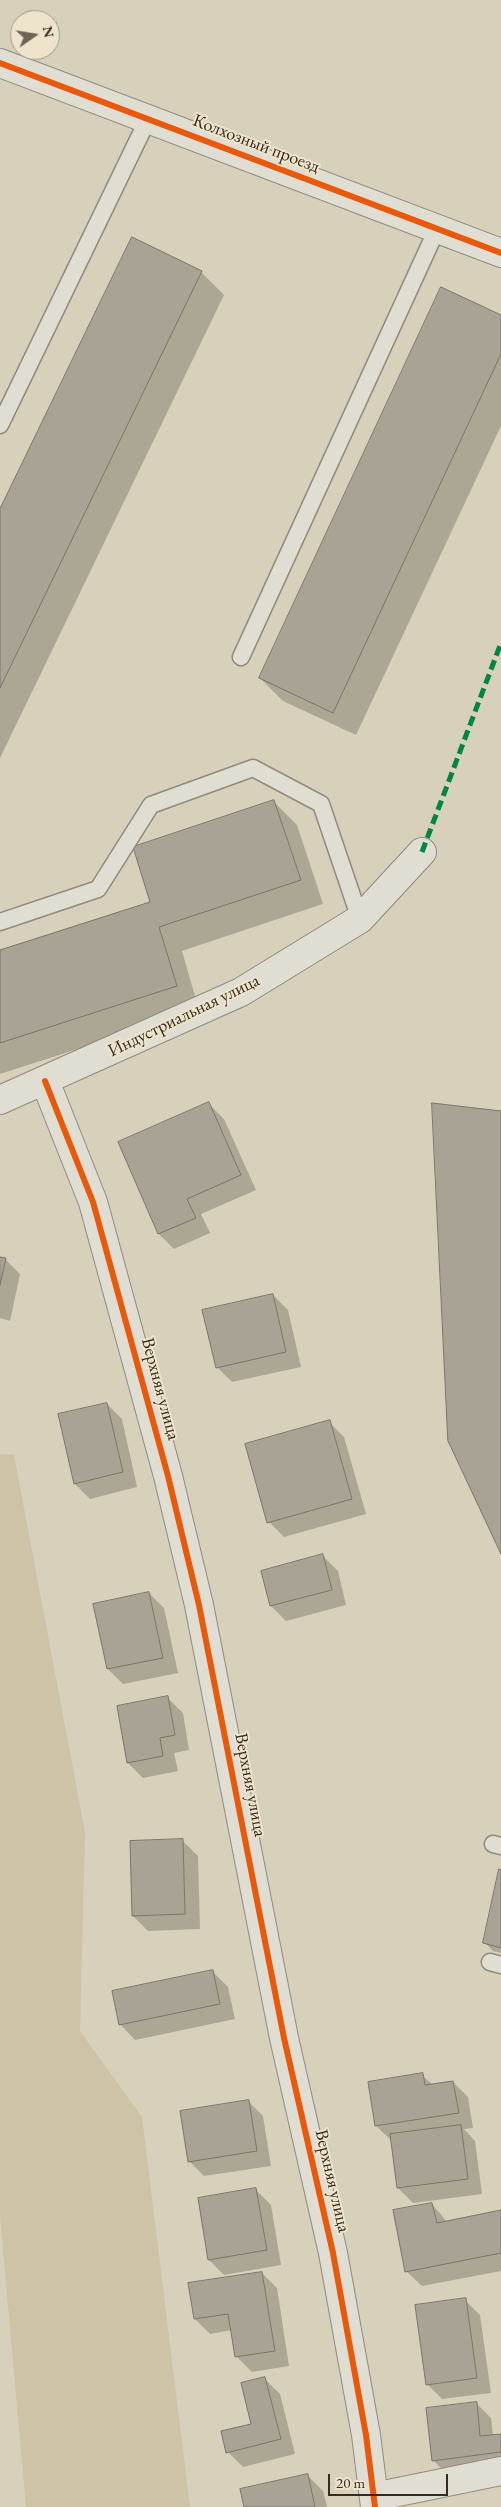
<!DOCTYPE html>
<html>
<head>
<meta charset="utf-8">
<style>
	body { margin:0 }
	#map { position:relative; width:501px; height:2507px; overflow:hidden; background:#d7d0bb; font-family:"EB Garamond",serif }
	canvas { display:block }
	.north { position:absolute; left:10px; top:10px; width:50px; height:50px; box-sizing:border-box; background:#ede4cb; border:1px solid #a49a87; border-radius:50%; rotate:77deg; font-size:14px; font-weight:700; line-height:20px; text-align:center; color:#362a20 }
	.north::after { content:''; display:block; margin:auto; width:18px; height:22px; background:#6e6456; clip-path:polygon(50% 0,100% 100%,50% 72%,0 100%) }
	.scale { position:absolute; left:328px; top:2474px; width:120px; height:22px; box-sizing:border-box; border:2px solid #362a20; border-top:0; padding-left:6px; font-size:15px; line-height:18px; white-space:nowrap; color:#362a20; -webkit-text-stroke:4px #ede4cb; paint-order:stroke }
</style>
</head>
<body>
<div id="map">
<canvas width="501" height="2507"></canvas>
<div class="north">N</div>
<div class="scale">20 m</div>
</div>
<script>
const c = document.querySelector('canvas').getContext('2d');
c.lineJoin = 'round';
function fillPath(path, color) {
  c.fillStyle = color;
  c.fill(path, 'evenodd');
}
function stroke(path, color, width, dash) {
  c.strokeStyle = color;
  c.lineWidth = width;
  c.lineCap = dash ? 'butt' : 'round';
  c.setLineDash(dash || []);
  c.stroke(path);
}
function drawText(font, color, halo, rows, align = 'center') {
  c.font = font + ' "EB Garamond",serif';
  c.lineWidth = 4;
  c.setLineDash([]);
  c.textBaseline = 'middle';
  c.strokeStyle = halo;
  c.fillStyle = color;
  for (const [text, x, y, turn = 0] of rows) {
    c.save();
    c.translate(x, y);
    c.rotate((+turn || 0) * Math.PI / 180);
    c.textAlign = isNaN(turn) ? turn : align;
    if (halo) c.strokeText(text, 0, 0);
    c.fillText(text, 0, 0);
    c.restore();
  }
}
fillPath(new Path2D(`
	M0,1454L14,1455L85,1832L80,2031L142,2117L190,2507H26L0,2216Z`), '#cec3a7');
fillPath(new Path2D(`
	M201,272L224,295L0,758V512Z
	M501,316V426L356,735L283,701L260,678Z
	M274,802L297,825L323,904L182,951L199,1010L0,1074V951L152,903Z
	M209,1104L224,1119L256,1190L201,1214L210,1233L174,1249L159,1234L119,1143Z
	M0,1258L5,1259L20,1274L10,1321L0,1318Z
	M273,1295L288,1310L301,1367L232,1382L217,1367Z
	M107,1404L122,1419L137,1487L90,1499L75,1484Z
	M329,1422L344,1437L366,1514L284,1537L269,1522Z
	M323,1556L338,1571L346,1605L286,1621L271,1606Z
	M149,1593L164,1608L178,1673L123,1684L108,1669L94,1605Z
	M168,1698L183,1713L189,1750L174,1753L178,1771L143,1778L128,1763Z
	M183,1841L198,1856L200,1929L148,1931L133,1916Z
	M501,1871V1953L493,1951L485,1943Z
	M213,1972L228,1987L235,2019L135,2040L120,2024Z
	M422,2075L433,2085L453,2082L468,2097L473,2128L464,2129L475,2141L482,2194L413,2203L398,2188L392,2141L376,2126Z
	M248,2101L263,2116L271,2166L204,2176L189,2161Z
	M256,2190L271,2205L281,2265L224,2275L209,2260Z
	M432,2204L447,2222L501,2211V2271L422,2286L406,2271Z
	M262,2273L277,2288L289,2366L252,2372L237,2357L232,2330L210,2334L195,2319Z
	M465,2300L480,2315L491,2393L442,2399L427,2384Z
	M265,2379L280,2394L295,2454L243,2467L228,2452L252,2425Z
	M476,2403L491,2418L493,2436L501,2435V2469L448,2475L433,2460Z
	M308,2476L323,2491L327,2507H245Z`), '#0003');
const building = new Path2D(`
	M132,237L202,271L0,688V509Z
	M441,287L501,315V354L333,713L259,678Z
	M274,800L301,880L159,927L177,986L0,1043V950L150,902L133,847Z
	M209,1102L241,1175L187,1199L196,1218L158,1234L118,1142Z
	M432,1103L501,1111V1554L448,1441Z
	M0,1257L6,1258L0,1285Z
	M273,1294L286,1352L216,1368L202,1310Z
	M107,1403L123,1472L74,1484L58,1414Z
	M330,1420L352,1499L267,1523L245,1444Z
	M323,1554L332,1590L270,1606L261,1571Z
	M149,1592L163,1658L107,1669L93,1604Z
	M168,1696L175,1735L160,1738L163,1756L127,1763L117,1706Z
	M183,1839L185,1914L132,1916L130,1841Z
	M499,1869L501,1870V1948L483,1943Z
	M213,1970L220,2004L119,2025L112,1991Z
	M423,2073L425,2085L453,2081L459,2113L375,2126L368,2082Z
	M249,2100L257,2151L188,2162L180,2111Z
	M461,2125L468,2179L397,2188L390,2134Z
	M256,2188L267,2250L208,2260L198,2198Z
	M432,2203L437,2223L501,2210V2253L405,2272L393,2210Z
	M262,2272L275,2351L235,2357L228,2314L194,2319L188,2283Z
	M466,2298L477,2378L426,2385L415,2305Z
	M265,2377L281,2439L226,2453L221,2431L251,2424L241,2383Z
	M477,2402L480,2436L501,2434V2452L432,2461L426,2408Z
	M308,2474L315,2507H244L240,2489Z`);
fillPath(building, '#a9a395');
stroke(building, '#7b756a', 1);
const lane = new Path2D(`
	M0,425L148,119
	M241,657L437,229
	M0,922L98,889L151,805L253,768L321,804L360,919
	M493,1844L501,1846
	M490,1962L501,1965`);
const street = new Path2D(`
	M0,63L501,253
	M45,1081L93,1202L168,1476L199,1605L284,2038L333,2253L366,2435L375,2507
	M0,1100L241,992L360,919L422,852
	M374,2497L501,2471`);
stroke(lane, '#918b7e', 19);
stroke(street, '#918b7e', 30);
stroke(lane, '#e0ddd2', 16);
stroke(street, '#e0ddd2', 28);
stroke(new Path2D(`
	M422,852L501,643`), '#00873e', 5, [10, 5]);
stroke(new Path2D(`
	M0,63L501,253
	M45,1081L93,1202L168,1476L199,1605L284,2038L333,2253L366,2435L375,2507`), '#e8590c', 6);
drawText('18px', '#362a20', '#ede4cb', [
	["Колхозный проезд",256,144,21],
	["Индустриальная улица",184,1016,-26],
	["Верхняя улица",160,1389,75],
	["Верхняя улица",250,1785,79],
	["Верхняя улица",332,2181,77]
]);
</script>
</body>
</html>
